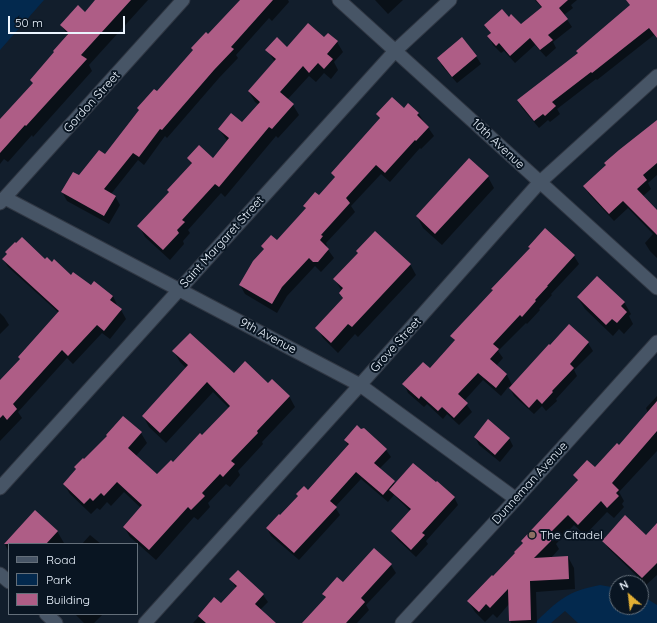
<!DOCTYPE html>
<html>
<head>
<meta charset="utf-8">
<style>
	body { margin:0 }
	#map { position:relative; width:657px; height:623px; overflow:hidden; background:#121e2c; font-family:Quicksand,sans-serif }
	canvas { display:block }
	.legend { position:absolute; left:8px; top:543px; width:130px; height:72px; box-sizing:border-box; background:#091522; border:1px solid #646f7a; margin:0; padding:5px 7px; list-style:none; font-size:12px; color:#ecf5ff }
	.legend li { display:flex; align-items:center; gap:8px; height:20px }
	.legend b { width:20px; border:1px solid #646f7a }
	.north { position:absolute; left:609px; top:575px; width:40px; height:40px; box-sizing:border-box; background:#091522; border:1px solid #646f7a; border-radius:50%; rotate:332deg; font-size:11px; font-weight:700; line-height:16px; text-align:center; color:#ecf5ff }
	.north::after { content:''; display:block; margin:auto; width:14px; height:18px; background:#e2af34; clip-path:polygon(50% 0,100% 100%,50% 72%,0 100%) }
	.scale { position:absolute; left:8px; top:16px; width:117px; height:18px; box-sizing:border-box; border:2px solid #ecf5ff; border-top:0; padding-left:5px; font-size:12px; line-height:14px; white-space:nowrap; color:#ecf5ff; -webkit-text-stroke:3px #091522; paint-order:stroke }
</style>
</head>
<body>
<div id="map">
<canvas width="657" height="623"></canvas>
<ul class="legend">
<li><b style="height:5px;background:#475566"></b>Road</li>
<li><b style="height:11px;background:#03294e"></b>Park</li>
<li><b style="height:11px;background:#ae5d86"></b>Building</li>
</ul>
<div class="north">N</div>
<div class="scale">50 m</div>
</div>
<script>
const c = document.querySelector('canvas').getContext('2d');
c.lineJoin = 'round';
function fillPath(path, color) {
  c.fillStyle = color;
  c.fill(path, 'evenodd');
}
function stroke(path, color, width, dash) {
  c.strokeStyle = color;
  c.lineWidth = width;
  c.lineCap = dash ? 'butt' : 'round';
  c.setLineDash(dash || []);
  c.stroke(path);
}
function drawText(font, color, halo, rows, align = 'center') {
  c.font = font + ' Quicksand,sans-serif';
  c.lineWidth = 4;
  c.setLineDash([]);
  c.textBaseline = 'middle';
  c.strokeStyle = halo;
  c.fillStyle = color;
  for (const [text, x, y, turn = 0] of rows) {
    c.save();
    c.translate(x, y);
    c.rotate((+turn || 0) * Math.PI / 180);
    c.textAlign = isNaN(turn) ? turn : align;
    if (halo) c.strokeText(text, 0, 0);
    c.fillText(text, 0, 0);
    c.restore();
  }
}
fillPath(new Path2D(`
	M0,0H44L0,50Z
	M600,585L617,588V607H641V595L657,605V623H578L565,611L551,623H535C558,600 568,591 600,585Z`), '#03294e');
fillPath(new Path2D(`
	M97,0H148L89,65L92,71L33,137L32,135L8,162L4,159L0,164V121L33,84L68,36L61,25L85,13Z
	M241,0H288L289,2L272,21L269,18L236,55L238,58L219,78L167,138L165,136L144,165L138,160L111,194L115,196L120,205L109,224L67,201L62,192L79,176L105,156L157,93Z
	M375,0H403L388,14Z
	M535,0H577L571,5L573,8L564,15L572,27L553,42L556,48L546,57L535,45L515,63L504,51L501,53L493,45L489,37L491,34L485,25L509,18L521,26L542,8Z
	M638,0H657V38L654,35L597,80L596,79L557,109L560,114L550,122L548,120L539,128L522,108L518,101L579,54Z
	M324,39L337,42L343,52L334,62L338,70L331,79L324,73L316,82L309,76L287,100L293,105L299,115L278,138L276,136L225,197L221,193L188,230L190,233L183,241L184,244L170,260L145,237L139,226L170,193L192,165L188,158L213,160L228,142L219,129L242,123L259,105L255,102L249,92L275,62L267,50L287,48Z
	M476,56L481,64L457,83L442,66L438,58Z
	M404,109L418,113L434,136L421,149L420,148L390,182L381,174L351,206L355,212L326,243L327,246L326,247L334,258L321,272L315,266L287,296L277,313L245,294L240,285L264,250L262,246L277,241L306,209L304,206L319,197L335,178L332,173L380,120L377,115Z
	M657,121V175L648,183L651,189L642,197L657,211V258L650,251L645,243L653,234L628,208L614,221L589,194L584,186Z
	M488,177L494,188L442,245L423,228L417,216Z
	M545,230L574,256L579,264L551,294L552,295L539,309L540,310L527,324L526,323L498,351L503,358L496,366L507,375L512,385L569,326L588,343L593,351L574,370L577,376L556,399L557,401L546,411L542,406L534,414L514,396L509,386L501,396L483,380L464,401L472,412L459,425L447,414L443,419L427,404L424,407L408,393L404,384L430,369L455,341L452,336L494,291L492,289L530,249Z
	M3,259L45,260L71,276L113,296L117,305L116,306L121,310L126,319L110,339L102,333L73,364L67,358L18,412L22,418L0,441V382L21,360L59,313L8,267Z
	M410,264L416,275L358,337L355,334L338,353L323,338L317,328L343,299L340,293L342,291L335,280Z
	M578,298L624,302L631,314L629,316L633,324L624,334L619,329L613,336L585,309Z
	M0,313L4,317L9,325L0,334Z
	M174,352L234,374L268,385L289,396L295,407L262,442L263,444L238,471L240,475L230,487L226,484L208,503L210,507L198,520L194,517L156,560L130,537L124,527L141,508L124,492L111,506L107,502L100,510L97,508L91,514L70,494L64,484L77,470L75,468L84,461L141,433L147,443L136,456L158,475L173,463L202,436L229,408L213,392L166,443L149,427L143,416L186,368L180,362Z
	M657,396V451L619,492L624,501L622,504L624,507L614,518L607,512L585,535L574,525L556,544L559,549L551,558L568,557L574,568L575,589L536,592L537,623H511L510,620L509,604L497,618L493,614L485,622L475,612L468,601L516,553L578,482L574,475L595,469L619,446L648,413L646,408Z
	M475,437L509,438L513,446L500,462L479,445Z
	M345,440L386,450L391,457L379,469L396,485L454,497L458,505L426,541L428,544L416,557L397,539L392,531L410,511L394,495L388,502L361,479L335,507L340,515L299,560L271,536L267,528L308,491L348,446Z
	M35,511L57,531L64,543L63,544H9V552L5,545Z
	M657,527V575L646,585L608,548L604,541L646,536Z
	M90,535L101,544H82Z
	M391,565L396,573L366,605L369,610L357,623H304L326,599L323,594L343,583Z
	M231,579L263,595L268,602L260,610L274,623H193L215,599L221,604L236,588Z
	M75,614H103L94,623H84Z`), '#0007');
fillPath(new Path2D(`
	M95,0H131L81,55L87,59L26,126L25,125L0,153V119L33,83L30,80L54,52L53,51L69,33L60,25L78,5L85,12Z
	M240,0H273L231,47L234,49L214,70L162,130L160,129L139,157L133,153L104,189L116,196L104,216L61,192L73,172L79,175L99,150L105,154L139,110L137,108L154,89L157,91L193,50L191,48L206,32L208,34Z
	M536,0H568L559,8L568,19L548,35L553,40L540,50L530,38L510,56L499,43L496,46L487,36L491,33L484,25L502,9L509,17L511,14L521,24L542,7Z
	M626,0H657V38L649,28L592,73L591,72L552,102L556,106L545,116L543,114L534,121L517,100L578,53L576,51L630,5Z
	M308,23L324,37L328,33L338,41L327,54L333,59L324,69L318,63L309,73L303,66L280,92L294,104L272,129L269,127L219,187L215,184L182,220L185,222L177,230L179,233L163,250L137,226L169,192L167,190L192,163L187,158L199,145L213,158L229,138L218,129L231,113L242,122L260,102L248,91L276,59L265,50L277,37L287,47Z
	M462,37L477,56L452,77L437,58Z
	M392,97L404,108L408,103L419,113L417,115L429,127L416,141L415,140L385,173L376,165L346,198L350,203L321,235L323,236L320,240L329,249L318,262H313L309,258L282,287L272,304L239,285L253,261L264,249L261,246L271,235L277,240L306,208L303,206L315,192L319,195L335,177L331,173L380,118L376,114Z
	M657,120V163L643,175L647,180L637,189L657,210V235L623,201L609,214L583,186L606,165L604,163L619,150Z
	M469,158L489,176L435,234L416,216Z
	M545,228L575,255L547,286H548L535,300L536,301L522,317L520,315L493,344L499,349L490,359L507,374L496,388L478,373L458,394L468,403L454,418L442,407L438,411L421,396L419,399L402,384L423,362L430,368L455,340L450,336L493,290L491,289L530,248L528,247Z
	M375,231L411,264L352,327L348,324L331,343L315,328L343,298L339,293L343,288L333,279L358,253L356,251Z
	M22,237L45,259L47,257L52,262L54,259L71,275L73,272L91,285L94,281L113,296L110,300L122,309L104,331L97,325L68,356L62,350L13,404L17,409L7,420L3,415L0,418V380L20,359L18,357L59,311L2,259L7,254L5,252L15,242L16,243Z
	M597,276L625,302L621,306L627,312L617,323L612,319L606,325L577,297Z
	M569,324L589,342L570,364L574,368L552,391L553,392L542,404L537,399L529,408L509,388L549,344L550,345Z
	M190,333L234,373L245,361L268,383L272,379L290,396L257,431L258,433L231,461L235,464L223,477L220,474L202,493L205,496L191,510L188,507L149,550L123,527L142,505L117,482L104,496L101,493L93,501L90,498L84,504L63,484L76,469L74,467L83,458L84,459L107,436L106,435L123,416L142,432L128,448L157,474L171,460L173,462L200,433L202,435L230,406L207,382L160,433L142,416L188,365L172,351Z
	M657,401V431L612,483L619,490L616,493L619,496L607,508L601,501L578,525L568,515L549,534L554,538L534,558L568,556L569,579L530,581L531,620L509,621L508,589L490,608L486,604L479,612L467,601L492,575L493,576L515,553L514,552L523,543L521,541L578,480L573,475L587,460L595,467L617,443L619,445Z
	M488,419L510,438L495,455L474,437Z
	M357,425L361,429L364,428L387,449L374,463L395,481L383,495L356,472L330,501L337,507L294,553L266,528L279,514L280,515L298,496L296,494L304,486L308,490L349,444L344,440Z
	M413,463L436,482L437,481L455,497L422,533L425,535L411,550L391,531L411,509L389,490Z
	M35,510L58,531L46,544H4Z
	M625,515L646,535L657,523V563L642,578L602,541Z
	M374,548L392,564L361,598L365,602L346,623H302L326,597L322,594L337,577L343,582Z
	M238,570L264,594L255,604L276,623H206L198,616L214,597L221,603L237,586L229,579Z`), '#ae5d86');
const minor = new Path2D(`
	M339,0L657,288
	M5,198L360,385L516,499
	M0,203L183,0
	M0,488L395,51L450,0
	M0,574L9,582
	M46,614L56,623
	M145,623L360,385L539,183L657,76
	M402,623L516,499L657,342`);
stroke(minor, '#303743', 15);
stroke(minor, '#475566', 13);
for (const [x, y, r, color] of [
	[532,535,4,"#8d6e63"]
]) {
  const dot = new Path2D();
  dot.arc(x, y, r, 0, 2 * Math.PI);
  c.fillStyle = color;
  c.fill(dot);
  stroke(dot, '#091522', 1.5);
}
drawText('12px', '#ecf5ff', '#091522', [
	["Gordon Street",92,102,-48],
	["10th Avenue",498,144,43],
	["Saint Margaret Street",222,242,-48],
	["9th Avenue",268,336,28],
	["Grove Street",396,345,-48],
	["Dunneman Avenue",530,483,-48]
]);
drawText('12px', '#ecf5ff', '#091522', [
	["The Citadel",540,535]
], 'left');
</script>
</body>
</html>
